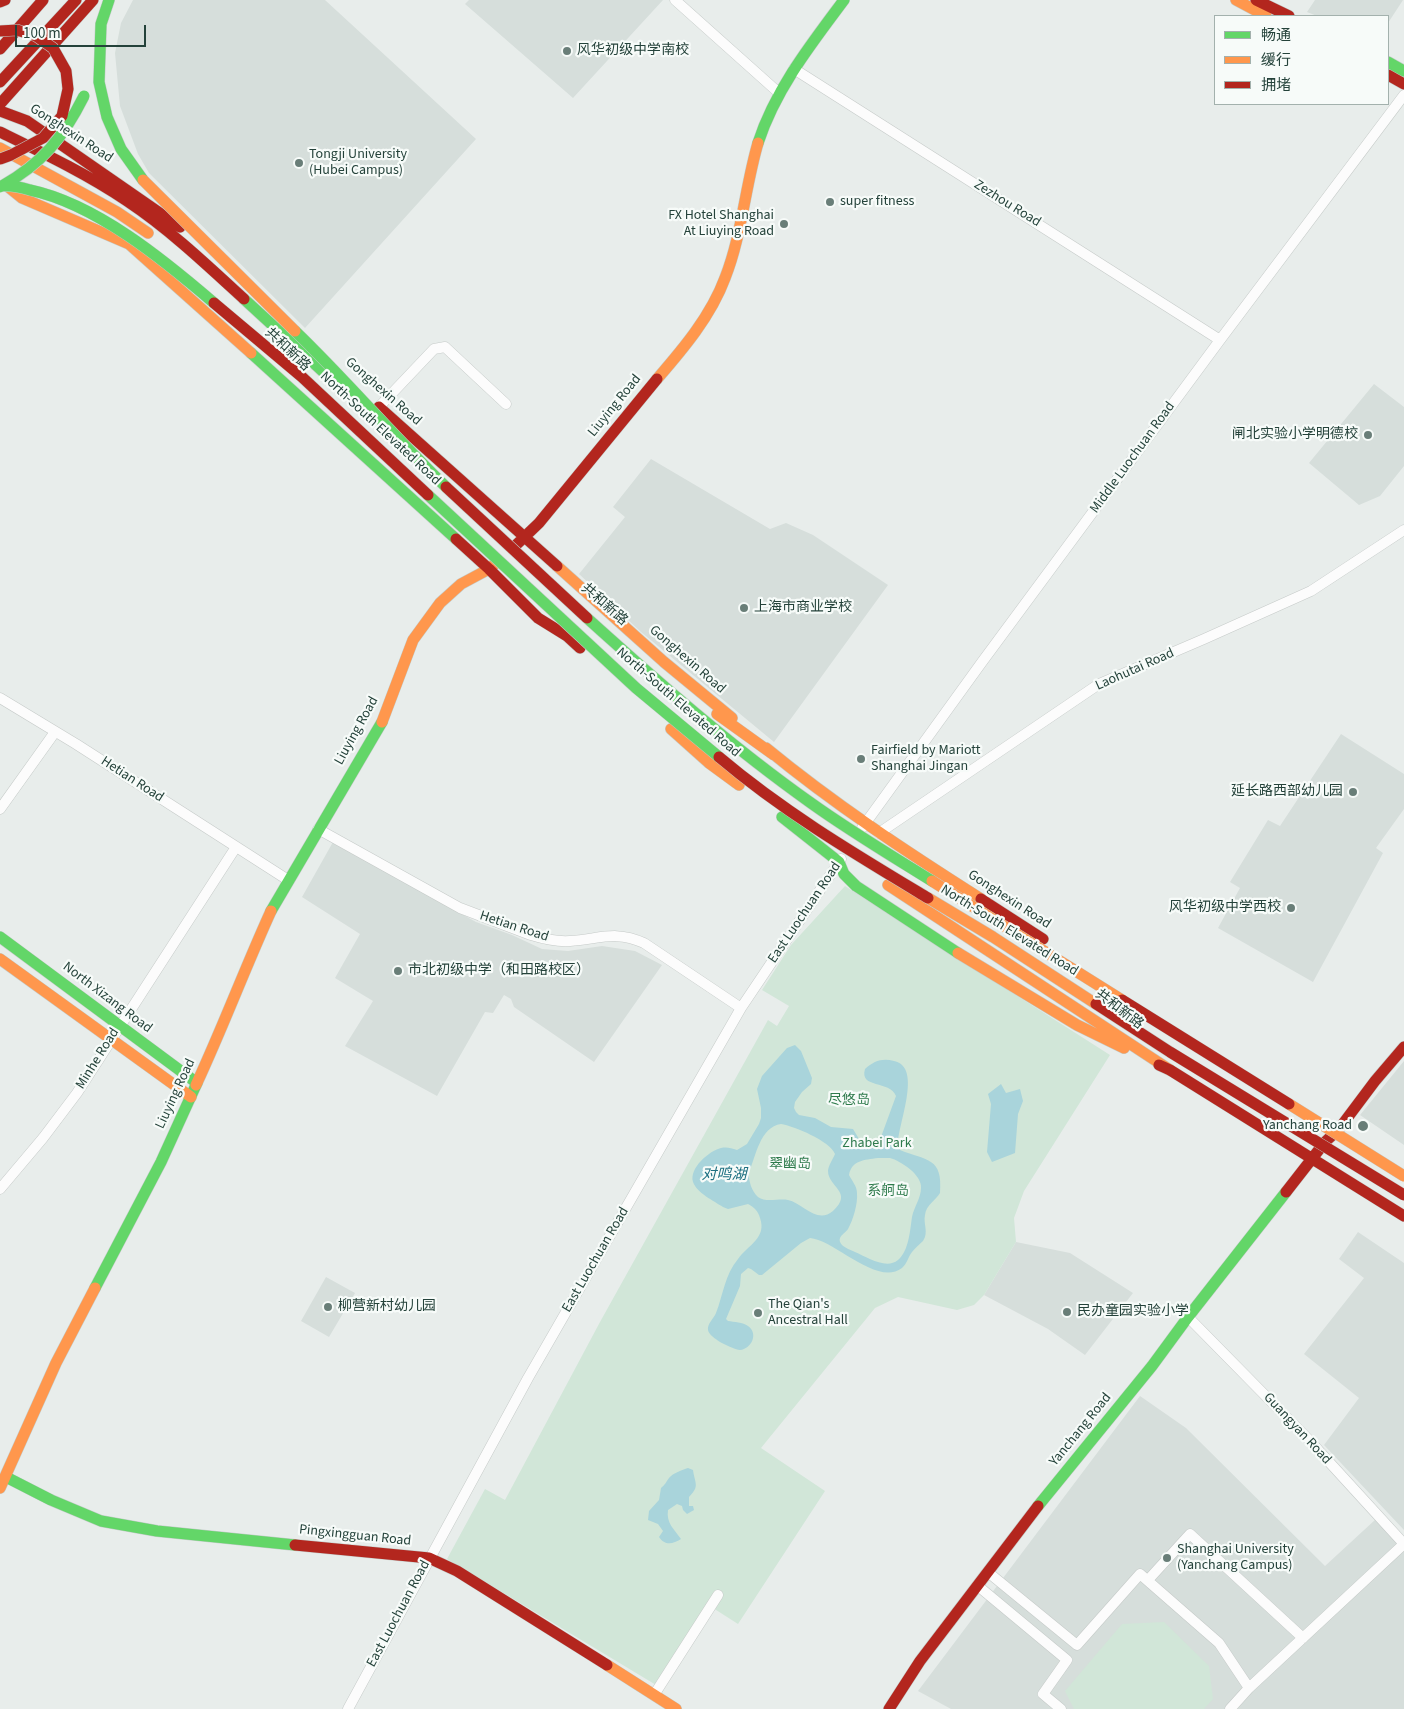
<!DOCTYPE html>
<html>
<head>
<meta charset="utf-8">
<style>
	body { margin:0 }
	#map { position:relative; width:1404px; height:1709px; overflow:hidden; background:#e8edeb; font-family:"Source Sans 3","Noto Sans SC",sans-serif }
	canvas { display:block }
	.legend { position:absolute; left:1214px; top:15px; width:175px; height:90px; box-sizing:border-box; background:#f7fbf9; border:1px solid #a3b1ad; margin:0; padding:6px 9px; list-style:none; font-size:15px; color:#24423a }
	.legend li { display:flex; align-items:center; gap:10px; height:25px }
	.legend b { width:25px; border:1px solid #a3b1ad }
	.scale { position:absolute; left:15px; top:25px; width:131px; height:22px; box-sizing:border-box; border:2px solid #24423a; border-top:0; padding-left:6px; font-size:15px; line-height:18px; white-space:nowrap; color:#24423a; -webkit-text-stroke:4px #f7fbf9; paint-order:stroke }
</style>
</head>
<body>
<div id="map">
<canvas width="1404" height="1709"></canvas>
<ul class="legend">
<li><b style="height:6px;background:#63d668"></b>畅通</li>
<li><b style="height:6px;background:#ff974d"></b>缓行</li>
<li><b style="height:6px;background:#b3261e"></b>拥堵</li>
</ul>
<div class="scale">100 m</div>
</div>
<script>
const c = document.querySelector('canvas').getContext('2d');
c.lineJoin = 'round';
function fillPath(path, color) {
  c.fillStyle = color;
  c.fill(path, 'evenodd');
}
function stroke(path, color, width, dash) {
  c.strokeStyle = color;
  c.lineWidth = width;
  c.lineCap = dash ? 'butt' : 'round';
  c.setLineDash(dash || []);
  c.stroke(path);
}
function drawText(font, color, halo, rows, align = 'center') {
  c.font = font + ' "Source Sans 3","Noto Sans SC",sans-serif';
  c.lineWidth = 4.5;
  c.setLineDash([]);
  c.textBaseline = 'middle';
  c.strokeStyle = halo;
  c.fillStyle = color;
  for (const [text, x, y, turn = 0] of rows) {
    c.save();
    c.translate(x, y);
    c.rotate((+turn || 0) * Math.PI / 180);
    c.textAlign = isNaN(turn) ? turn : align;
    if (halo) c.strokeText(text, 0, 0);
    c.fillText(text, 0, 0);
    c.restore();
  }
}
fillPath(new Path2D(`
	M133,0H325L476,139L305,328L149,173L138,154L120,106L115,53L121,23Z
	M469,0H663L573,98L465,4Z
	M1315,0H1403L1388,23V16H1317L1307,12Z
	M1374,384L1404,407V466L1380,496L1359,505L1309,463Z
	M651,459L770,529L786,523L813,535L888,585L774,742L641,632L579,574L625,517L613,507Z
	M1341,734L1404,774V809L1376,848L1383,853L1313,982L1218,928L1240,888L1230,882L1268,820L1280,826Z
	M333,842L476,922L512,935L542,949L568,951L602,946L635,951L662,965L594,1062L514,1007L511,999L504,995L493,1013L485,1012L437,1096L345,1046L373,1001L335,978L360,934L302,897Z
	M1404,1061V1145L1360,1115Z
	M1358,1232L1404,1263V1530L1324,1445L1359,1398L1304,1354L1364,1278L1339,1259Z
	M1016,1242L1070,1253L1133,1293L1085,1355L1048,1329L984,1295Z
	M326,1277L355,1293L329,1337L301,1321Z
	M1140,1396L1186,1428L1325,1566L1376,1519L1404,1549V1709H951L918,1691Z`), '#d6dedb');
fillPath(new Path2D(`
	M845,886L1110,1055L1024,1191L1014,1218L1016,1242L984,1295L974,1305L957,1310L898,1297L875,1308L761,1448L825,1491L738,1624L713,1608L661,1688L447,1559L485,1489L505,1500L600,1322L768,1020L777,1026L789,1006L762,990L791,945Z
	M1164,1622L1209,1666L1213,1699L1204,1709H1074L1065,1691L1122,1624Z`), '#d1e6d8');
fillPath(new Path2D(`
	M795,1045L801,1051L812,1078L811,1084L802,1092L795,1102L794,1108L796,1112L799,1115L815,1118L831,1127L853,1129L859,1139L867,1145L873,1144L881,1137L896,1096C890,1080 859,1089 865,1069C874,1061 882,1058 894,1061C924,1067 896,1128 898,1147L900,1150C927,1161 943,1157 940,1193C936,1200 926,1205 925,1215C923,1224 929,1232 923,1241C919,1245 915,1248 912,1252C908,1257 907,1264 902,1268C877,1287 835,1240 810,1238L801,1243L762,1275H759L751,1269L748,1268L741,1274L740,1286L726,1319L728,1321C734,1322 743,1322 748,1326C759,1334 751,1349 740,1350C732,1349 709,1338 708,1330C707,1324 714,1318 716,1313C723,1295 725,1274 738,1259C748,1245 767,1238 760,1218C758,1211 754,1207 748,1204L728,1209L723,1207C714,1201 697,1193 693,1182C689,1168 709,1151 721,1148C727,1147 731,1148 737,1150L747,1144L759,1124L761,1118V1108L757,1089L762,1076L787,1048ZM781,1124C794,1126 830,1141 835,1154C833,1159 828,1166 828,1171C828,1187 854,1192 833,1211C817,1225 803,1203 788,1200C779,1198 766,1203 758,1197C752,1192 748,1180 749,1172C756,1156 760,1127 781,1124ZM878,1158C882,1158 886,1158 890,1158C901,1161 922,1175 921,1188C921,1198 914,1207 912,1217C910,1230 909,1251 898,1260C886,1270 867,1257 855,1252C851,1250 845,1248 842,1245C840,1243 839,1240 840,1238C841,1235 846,1232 848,1229C853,1220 858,1204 857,1193C857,1186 852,1181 849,1175C852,1160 864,1160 878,1158Z
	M1001,1084L1006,1093L1020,1089L1023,1101L1018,1114L1015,1153L992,1162L987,1152L991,1104L988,1094Z
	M688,1468L693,1470C695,1484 700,1486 689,1497V1506H693L694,1510L687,1514L683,1510L682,1506L677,1504L668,1510C666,1523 674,1529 681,1539C673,1544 665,1546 659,1537L663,1531L658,1524L648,1520L649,1511L659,1500L661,1488C665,1485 666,1482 669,1478C673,1473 682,1470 688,1468Z`), '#a9d4db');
const street = new Path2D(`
	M675,0L779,93
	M794,69L1220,340
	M379,407L434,349L445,347L506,404
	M0,698L76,744L288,880
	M0,809L55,732
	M862,828L982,662L1220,340L1404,95
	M318,829L460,908L531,935C544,939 557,942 570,941C600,939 615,930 644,943L741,1008
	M879,833L1099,684L1204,639L1311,591L1404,530
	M0,1189L43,1138L77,1093L236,847
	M1188,1317L1309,1440L1404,1544
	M989,1573L1077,1645L1140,1574L1219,1643L1249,1688L1230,1709
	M1148,1580L1190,1534L1303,1638
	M978,1586L1067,1660L1043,1694L1061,1709
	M1249,1688L1404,1544
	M654,1695L718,1595
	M348,1709L528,1378L741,1008L841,859`);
const fast = new Path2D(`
	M109,0L101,24L99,82L107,117L121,149L143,180
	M1388,62L1404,71
	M758,143C775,90 811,44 844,0
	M244,299L342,389
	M251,353L456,539
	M782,817L839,862L844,874L856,886L958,953
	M271,911L382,722
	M0,937L197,1083
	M95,1288L161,1162L196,1085
	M6,1477L51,1500L101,1521L157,1531L295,1545
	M1038,1506L1152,1366L1188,1317L1286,1192`);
const slow = new Path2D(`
	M1236,0L1266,16
	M0,148L117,212L148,233
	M6,185L22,198L129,244L251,353
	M657,379C683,349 711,316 725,278C742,235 745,187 758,143
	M557,566L664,662L732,718
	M717,714L774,755
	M382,722L413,640L440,603L461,584L489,569L498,561
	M671,729L709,763L739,785
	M766,748C834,804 907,852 981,899
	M888,885L1170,1070
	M958,953L1077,1025L1124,1048
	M0,959L191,1097
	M196,1085C223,1027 245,968 271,911
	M0,1488L56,1363L95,1288
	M607,1665L676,1709`);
const jam = new Path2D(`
	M1256,0L1289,16
	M0,2L5,0
	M0,49L43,0
	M1388,75L1404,84
	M0,82L76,0
	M0,104L93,0
	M0,111L27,121L180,227
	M0,132C43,153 87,174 127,201C169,229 206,264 244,299
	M379,407L557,566
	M456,539L489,569L538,618L567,636L580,648
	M515,546L539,523L657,379
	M981,899L1043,939
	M1159,1065L1170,1070L1404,1216
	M1286,1192L1325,1142L1339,1129L1375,1081L1404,1047
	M295,1545L429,1558L457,1571L607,1665
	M889,1709L920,1661L1038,1506`);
stroke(street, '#c5cac8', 11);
stroke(fast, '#c3cbc8', 12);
stroke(slow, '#c3cbc8', 12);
stroke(jam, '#c3cbc8', 12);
stroke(street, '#fcfcfc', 10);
stroke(fast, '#63d668', 11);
stroke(slow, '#ff974d', 11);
stroke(jam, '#b3261e', 11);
const fastBridge = new Path2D(`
	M0,186C11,185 20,187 30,190C96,204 164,260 214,303
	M0,187C42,164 63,138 84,96
	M295,331C347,381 394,437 446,487
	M428,495L636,688L719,757
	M587,618C659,683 732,747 811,803C850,831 892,856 932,881`);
const slowBridge = new Path2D(`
	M143,180L295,331
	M932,881L1122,1000
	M928,898L993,937L1096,1004
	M1289,1104L1404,1176`);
const jamBridge = new Path2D(`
	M0,31L17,30L36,36L53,48L66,71L68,89L62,116L43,138L11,155L0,159
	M214,303L302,377L428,495
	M446,487L587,618
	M719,757C784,812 855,854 928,898
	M1122,1000L1289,1104
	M1096,1004L1170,1052L1404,1195`);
stroke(fastBridge, '#c3ccc9', 12, []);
stroke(slowBridge, '#c3ccc9', 12, []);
stroke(jamBridge, '#c3ccc9', 12, []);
stroke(fastBridge, '#63d668', 11);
stroke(slowBridge, '#ff974d', 11);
stroke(jamBridge, '#b3261e', 11);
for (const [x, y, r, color] of [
	[567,51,5,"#697e78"],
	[299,163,5,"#697e78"],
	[830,202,5,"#697e78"],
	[784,224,5,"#697e78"],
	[1368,435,5,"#697e78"],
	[744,608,5,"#697e78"],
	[861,759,5,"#697e78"],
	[1353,792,5,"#697e78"],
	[1291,908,5,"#697e78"],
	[398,971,5,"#697e78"],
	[1363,1126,6,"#697e78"],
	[328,1307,5,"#697e78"],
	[1067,1312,5,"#697e78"],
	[758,1313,5,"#697e78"],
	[1167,1558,5,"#697e78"]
]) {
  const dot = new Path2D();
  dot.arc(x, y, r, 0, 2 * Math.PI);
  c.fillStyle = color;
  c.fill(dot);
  stroke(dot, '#f7fbf9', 2);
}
drawText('14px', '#24423a', '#f7fbf9', [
	["风华初级中学南校",577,51],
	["Tongji University",309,155],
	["(Hubei Campus)",309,171],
	["super fitness",840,202],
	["FX Hotel Shanghai",774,216,"right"],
	["At Liuying Road",774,232,"right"],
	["闸北实验小学明德校",1358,435,"right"],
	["上海市商业学校",754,608],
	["Fairfield by Mariott",871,751],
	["Shanghai Jingan",871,767],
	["延长路西部幼儿园",1343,792,"right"],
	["风华初级中学西校",1281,908,"right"],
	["市北初级中学（和田路校区）",408,971],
	["Yanchang Road",1352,1126,"right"],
	["The Qian's",768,1305],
	["Ancestral Hall",768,1321],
	["柳营新村幼儿园",338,1307],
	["民办童园实验小学",1077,1312],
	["Shanghai University",1177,1550],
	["(Yanchang Campus)",1177,1566]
], 'left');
drawText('14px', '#24423a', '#f7fbf9', [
	["Gonghexin Road",71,134,33],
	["Zezhou Road",1007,204,32],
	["共和新路",287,350,43],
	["Gonghexin Road",383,392,41],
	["Liuying Road",615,406,-51],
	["North-South Elevated Road",380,429,43],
	["Middle Luochuan Road",1133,458,-54],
	["共和新路",604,605,41],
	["Gonghexin Road",687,660,41],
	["Laohutai Road",1135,670,-24],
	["North-South Elevated Road",678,703,41],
	["Liuying Road",357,731,-61],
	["Hetian Road",132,780,33],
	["Gonghexin Road",1009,900,33],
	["East Luochuan Road",805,913,-56],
	["Hetian Road",514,927,18],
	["North-South Elevated Road",1009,931,32],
	["North Xizang Road",107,998,37],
	["共和新路",1119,1010,37],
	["Minhe Road",98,1059,-58],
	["Liuying Road",176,1094,-65],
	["East Luochuan Road",596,1260,-60],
	["Guangyan Road",1297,1429,47],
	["Yanchang Road",1081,1430,-51],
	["Pingxingguan Road",355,1536,6],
	["East Luochuan Road",399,1614,-62]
]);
drawText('14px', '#2d7a4b', '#f7fbf9', [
	["尽悠岛",849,1101],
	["Zhabei Park",877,1144],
	["翠幽岛",790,1165],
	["系舸岛",888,1192]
]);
drawText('italic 15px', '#1c6f80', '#f7fbf9', [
	["对鸣湖",724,1176]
]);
</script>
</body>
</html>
